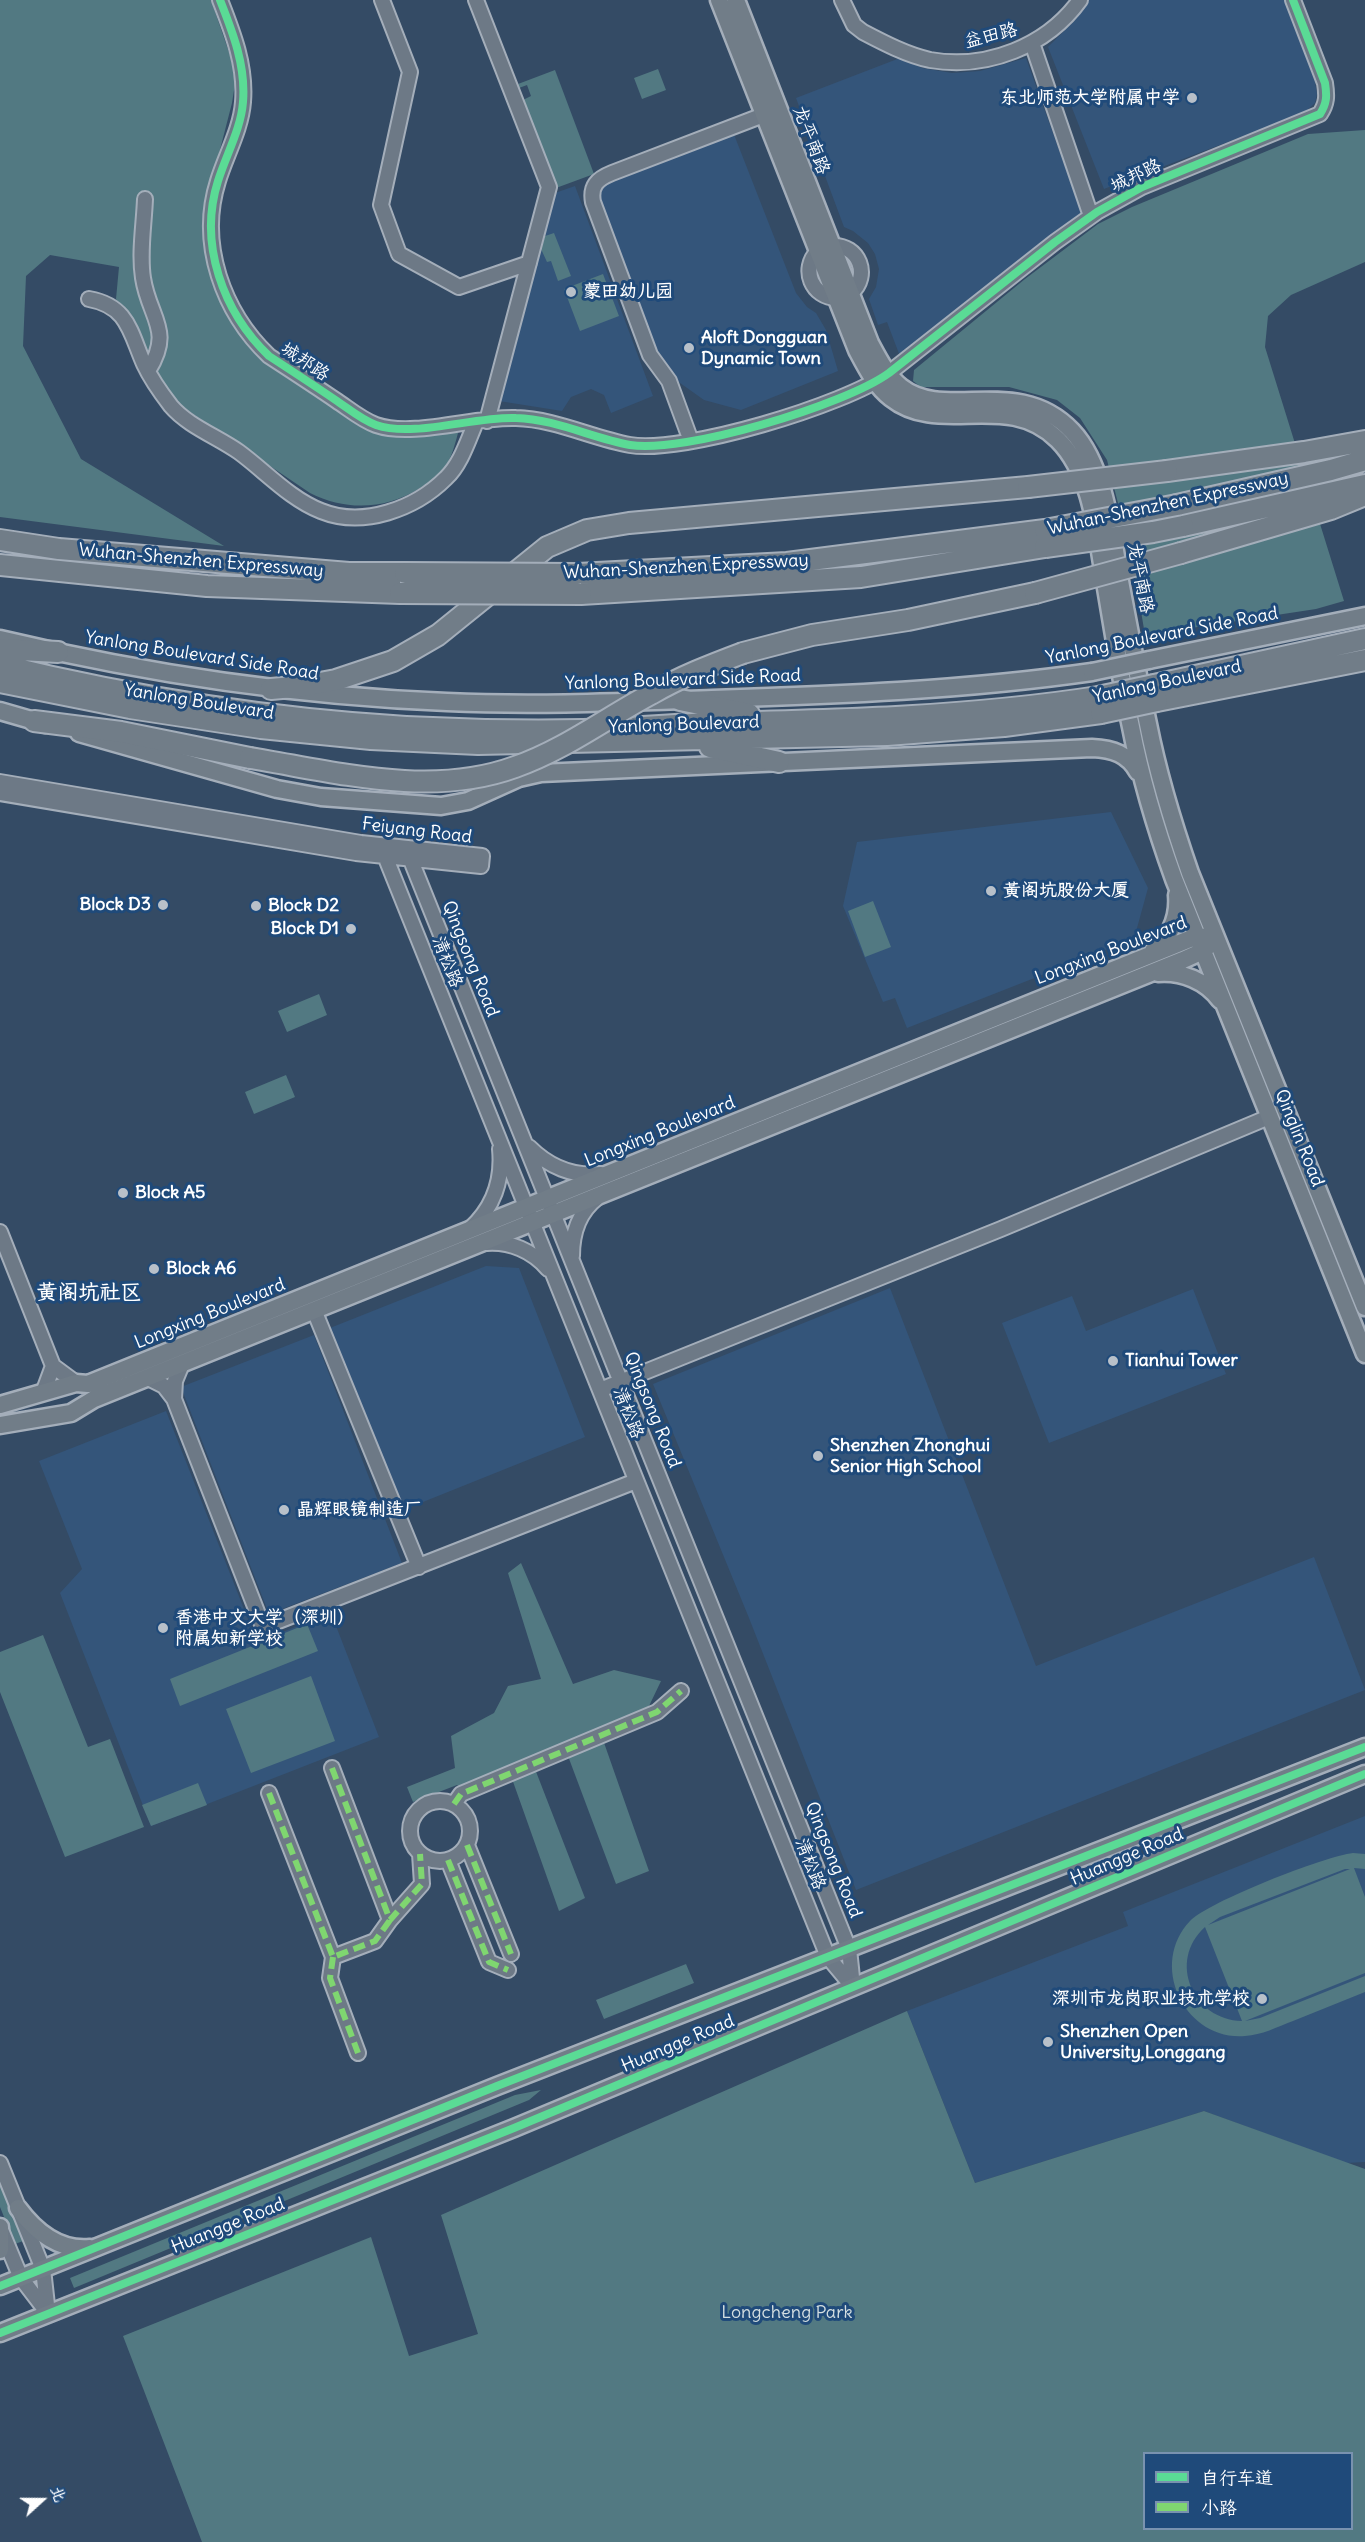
<!DOCTYPE html>
<html>
<head>
<meta charset="utf-8">
<style>
	body { margin:0 }
	#map { position:relative; width:1365px; height:2542px; overflow:hidden; background:#344b65; font-family:Delius,"LXGW WenKai TC",sans-serif }
	canvas { display:block }
	.legend { position:absolute; left:1143px; top:2452px; width:210px; height:78px; box-sizing:border-box; background:#1f4a7a; border:2px solid #7992af; margin:0; padding:8px 10px; list-style:none; font-size:18px; color:#fff }
	.legend li { display:flex; align-items:center; gap:12px; height:30px }
	.legend b { width:30px; border:2px solid #7992af }
	.north { position:absolute; left:12px; top:2470px; width:60px; height:60px; -webkit-text-stroke:4px #1f4a7a; paint-order:stroke; rotate:69deg; font-size:16px; font-weight:700; line-height:24px; text-align:center; color:#fff }
	.north::after { content:''; display:block; margin:auto; width:21px; height:27px; background:#fff; clip-path:polygon(50% 0,100% 100%,50% 72%,0 100%) }
</style>
</head>
<body>
<div id="map">
<canvas width="1365" height="2542"></canvas>
<ul class="legend">
<li><b style="height:8px;background:#5adb95"></b>自行车道</li>
<li><b style="height:8px;background:#7fd670"></b>小路</li>
</ul>
<div class="north">北</div>
</div>
<script>
const c = document.querySelector('canvas').getContext('2d');
c.lineJoin = 'round';
function fillPath(path, color) {
  c.fillStyle = color;
  c.fill(path, 'evenodd');
}
function stroke(path, color, width, dash) {
  c.strokeStyle = color;
  c.lineWidth = width;
  c.lineCap = dash ? 'butt' : 'round';
  c.setLineDash(dash || []);
  c.stroke(path);
}
function drawText(font, color, halo, rows, align = 'center') {
  c.font = font + ' Delius,"LXGW WenKai TC",sans-serif';
  c.lineWidth = 6;
  c.setLineDash([]);
  c.textBaseline = 'middle';
  c.strokeStyle = halo;
  c.fillStyle = color;
  for (const [text, x, y, turn = 0] of rows) {
    c.save();
    c.translate(x, y);
    c.rotate((+turn || 0) * Math.PI / 180);
    c.textAlign = isNaN(turn) ? turn : align;
    if (halo) c.strokeText(text, 0, 0);
    c.fillText(text, 0, 0);
    c.restore();
  }
}
fillPath(new Path2D(`
	M1089,0H1285L1315,82L1317,94L1315,103L1304,113L1104,189L1048,47L1076,19Z
	M900,58L922,68L952,73L980,71L1026,58L1082,214L901,359L887,322L878,325L869,299L876,287L879,269L875,254L868,243L853,231L844,227L796,98Z
	M733,132L796,293L807,307L816,313L826,330L838,371L741,410L704,400L673,378L655,353L597,200L602,183Z
	M575,186L653,396L611,413L604,395L591,389L571,397L562,411L499,401L552,194Z
	M1111,812L1148,888L1134,939L907,1028L895,998L883,1002L843,906L857,842Z
	M486,1266L519,1268L585,1437L403,1510L330,1328Z
	M890,1288L1036,1666L1314,1557L1365,1690L856,1890L749,1618L653,1384Z
	M1193,1289L1226,1374L1049,1443L1002,1323L1072,1296L1086,1331Z
	M314,1335L402,1563L269,1614L181,1387Z
	M166,1411L257,1642L331,1613L379,1737L151,1826L60,1593L82,1569L39,1461Z
	M1365,1816V2162L1346,2163L1204,2111L975,2183L907,2011L1128,1926L1123,1912Z`), '#34557a');
fillPath(new Path2D(`
	M0,0H211L232,61L235,84L232,103L205,208L214,284L228,315L253,347L306,388L407,434L458,433C454,448 450,464 439,475C434,480 426,484 420,488C385,510 346,511 310,493L177,403L155,372L139,337L116,299L119,267L50,255L26,276L23,346L81,459L224,546L0,517Z
	M658,69L666,90L642,99L634,78Z
	M555,70L594,174L556,188L523,100L531,96L527,85L519,88L518,84Z
	M1365,130V262L1291,295L1268,316L1265,347L1344,601L1316,609L1145,635L1132,558L1107,460L1080,418L1057,400L1009,387H921L913,381L914,370L1025,279L1098,224L1132,207L1308,134Z
	M554,233L571,276L558,281L551,261L547,262L541,249L545,236Z
	M603,274L619,316L580,331L564,289Z
	M873,901L891,947L865,957L848,911Z
	M319,994L327,1015L287,1032L278,1011Z
	M286,1075L295,1097L254,1114L245,1092Z
	M521,1563L573,1684L614,1670L661,1681L639,1727L602,1737L649,1871L616,1884L568,1756L535,1769L585,1898L559,1911L511,1776L470,1792L457,1785L413,1802L407,1787L455,1768L451,1736L494,1713L508,1686L541,1679L508,1573Z
	M307,1624L318,1651L180,1706L170,1679Z
	M43,1635L88,1747L110,1739L144,1827L65,1857L0,1692V1652Z
	M311,1676L335,1741L251,1773L226,1709Z
	M198,1783L207,1805L151,1826L142,1805Z
	M1353,1853L1365,1854V1869L1354,1868L1365,1897V1973L1245,2021L1260,2018L1365,1976V1992C1341,2002 1317,2011 1293,2021C1277,2027 1262,2035 1245,2036C1185,2041 1148,1965 1190,1921C1208,1902 1325,1856 1353,1853ZM1345,1869H1350L1208,1925L1220,1917ZM1205,1927L1242,2021C1193,2020 1167,1961 1205,1927Z
	M686,1964L694,1983L604,2019L596,2000Z
	M907,2011L975,2183L1204,2111L1365,2169V2542H202L123,2336L371,2237L409,2356L478,2334L441,2215ZM1144,2454H1352V2528H1144Z
	M541,2090L529,2100L74,2288L70,2278L515,2095Z
	M0,2176L26,2240L15,2244L0,2207Z`), '#527982');
const minor = new Path2D(`
	M220,0C233,33 246,66 243,102C241,129 226,155 218,181C198,244 223,312 269,356C292,371 315,386 337,401C349,409 362,420 376,425C414,438 475,416 516,418C555,419 592,438 630,445C683,454 845,405 889,373L1055,242L1097,212L1142,187L1320,114C1327,103 1327,96 1325,83L1293,0
	M382,0L410,72L381,205L399,254L459,287L529,263
	M476,0L549,187L487,421
	M842,0L854,25L863,32C884,43 907,55 930,60C987,70 1047,46 1080,0
	M1032,43L1091,216
	M145,199C144,225 139,253 143,278C149,318 174,330 148,371
	M832,246C859,244 871,276 851,293
	M818,251C800,269 812,298 837,298
	M89,299C128,306 130,332 144,364C151,379 161,393 171,406C188,426 218,437 239,452C265,471 290,499 321,511C363,528 415,509 446,478C461,464 468,440 476,422
	M691,441L669,381L650,355L593,202C590,186 597,179 612,173L774,111
	M0,782L361,843L482,856L481,866L356,853L0,793
	M386,846L385,856L828,1957L853,1987
	M406,848L845,1939L849,1949L853,1987
	M529,1147C548,1166 573,1177 601,1174
	M470,1229C493,1208 503,1180 500,1149
	M0,1232L53,1366
	M486,1243C510,1241 533,1251 548,1269
	M572,1256C572,1234 579,1212 597,1198
	M314,1310L419,1567
	M148,1378L164,1386L174,1399L263,1627L636,1481
	M600,1390L1001,1229L1269,1117
	M43,1393L53,1366L76,1383
	M174,1399L175,1381L182,1364
	M332,1768L390,1920L422,1884L420,1854
	M269,1793L333,1957L375,1941L390,1920
	M410 1831a30 30 0 1 1 60 0a30 30 0 1 1-60 0Z
	M454,1804L461,1794L657,1712L681,1691
	M467,1845L511,1954
	M448,1860L489,1962L508,1970
	M333,1957L330,1978L358,2053
	M0,2163L43,2269L48,2314
	M1,2230L21,2278L47,2312`);
const major = new Path2D(`
	M719,0L857,350C866,367 876,387 891,398C940,437 1007,389 1058,440C1094,476 1097,540 1106,588C1114,635 1121,681 1131,727C1141,779 1156,829 1174,879L1365,1354
	M736,0L870,343C878,358 887,376 901,387C945,422 1018,374 1072,431C1105,466 1112,535 1120,581C1129,629 1138,677 1148,724C1158,775 1173,824 1190,873L1365,1307
	M0,639C147,674 296,696 447,702C536,706 624,702 712,699C839,695 966,690 1092,672
	M1149,660L1365,616
	M0,711L45,724
	M79,733L277,789L321,797L441,806L468,801L519,778L541,773L1092,748C1113,749 1128,754 1138,772
	M1153,951C1171,936 1179,918 1177,895
	M1158,973C1182,971 1206,981 1220,1000
	M0,1405L76,1383L88,1384L1170,947L1197,936L1206,937
	M0,1425L71,1413L94,1399L1183,960L1203,951L1209,945
	M18,2208C35,2231 59,2251 90,2248
	M0,2250V2227
	M0,2286L497,2086L1365,1747
	M0,2333L514,2128L1365,1774`);
const highway = new Path2D(`
	M1167,471L1304,452L1365,441
	M1177,505L1331,470L1365,460
	M1183,526L1365,485
	M0,540L59,549L349,573H405
	M1181,553L1331,509L1365,495
	M0,565L207,586L400,593
	M578,574L787,563L1045,530
	M581,594L861,577L1045,547
	M0,649L58,652
	M743,653L812,635L908,620L1035,593
	M0,665C132,697 270,719 406,727C465,730 524,731 583,730C626,729 668,725 711,723C840,720 969,717 1098,697
	M0,682L130,708L261,728L371,739L478,744L887,735L1004,726L1101,713
	M1154,685L1365,639
	M271,689L304,686L336,680L393,661L438,635L547,547L587,530L629,523L1028,487
	M680,700L749,714
	M1157,701L1365,660
	M34,721L121,732L250,758
	M710,747L779,762`);
stroke(minor, '#a4aeba', 18);
stroke(major, '#a4aeba', 21);
stroke(highway, '#a4aeba', 24);
stroke(minor, '#6d7986', 14);
stroke(major, '#717d88', 16);
stroke(highway, '#717d88', 20);
const majorBridge = new Path2D(`
	M1092,672L1149,660`);
const highwayBridge = new Path2D(`
	M1028,487L1167,471
	M1045,530L1177,505
	M1045,547L1153,532L1183,526
	M405,573L578,574
	M400,593L581,594
	M1035,593L1181,553
	M1098,697L1154,685
	M1101,713L1157,701
	M250,758C336,772 430,798 515,767C564,750 606,718 651,694C680,677 711,665 743,653`);
stroke(majorBridge, '#a4aeba', 21, []);
stroke(highwayBridge, '#a4aeba', 24, []);
stroke(majorBridge, '#717d88', 16);
stroke(highwayBridge, '#717d88', 20);
stroke(new Path2D(`
	M332,1768L390,1920L422,1884L420,1854
	M269,1793L333,1957L375,1941L390,1920
	M454,1804L461,1794L657,1712L681,1691
	M467,1845L511,1954
	M448,1860L489,1962L508,1970
	M333,1957L330,1978L358,2053`), '#7fd670', 6, [12, 6]);
stroke(new Path2D(`
	M220,0C233,33 246,66 243,102C241,129 226,155 218,181C198,244 223,312 269,356C292,371 315,386 337,401C349,409 362,420 376,425C414,438 475,416 516,418C555,419 592,438 630,445C683,454 845,405 889,373L1055,242L1097,212L1142,187L1320,114C1327,103 1327,96 1325,83L1293,0
	M0,2286L497,2086L1365,1747
	M0,2333L514,2128L1365,1774`), '#5adb95', 8);
for (const [x, y, r, color] of [
	[1192,98,6,"#b8c0c9"],
	[571,292,6,"#b8c0c9"],
	[689,348,6,"#b8c0c9"],
	[991,891,6,"#b8c0c9"],
	[163,905,6,"#b8c0c9"],
	[256,906,6,"#b8c0c9"],
	[351,929,6,"#b8c0c9"],
	[123,1193,6,"#b8c0c9"],
	[154,1269,6,"#b8c0c9"],
	[1113,1361,6,"#b8c0c9"],
	[818,1456,6,"#b8c0c9"],
	[284,1510,6,"#b8c0c9"],
	[163,1628,6,"#b8c0c9"],
	[1262,1999,6,"#b8c0c9"],
	[1048,2042,6,"#b8c0c9"]
]) {
  const dot = new Path2D();
  dot.arc(x, y, r, 0, 2 * Math.PI);
  c.fillStyle = color;
  c.fill(dot);
  stroke(dot, '#1f4a7a', 2);
}
drawText('18px', '#fff', '#1f4a7a', [
	["益田路",991,36,-14],
	["龙平南路",811,140,69],
	["城邦路",1136,176,-25],
	["城邦路",305,362,34],
	["Wuhan-Shenzhen Expressway",1168,504,-12],
	["Wuhan-Shenzhen Expressway",201,561,5],
	["Wuhan-Shenzhen Expressway",686,567,-3],
	["龙平南路",1140,578,79],
	["Yanlong Boulevard Side Road",1162,636,-11],
	["Yanlong Boulevard Side Road",202,656,9],
	["Yanlong Boulevard Side Road",683,680,-2],
	["Yanlong Boulevard",1167,682,-12],
	["Yanlong Boulevard",199,702,9],
	["Yanlong Boulevard",684,725,-2],
	["Feiyang Road",417,831,7],
	["Longxing Boulevard",1111,951,-21],
	["Qingsong Road",470,959,68],
	["清松路",447,962,68],
	["Longxing Boulevard",660,1132,-22],
	["Qinglin Road",1299,1138,68],
	["Longxing Boulevard",210,1314,-22],
	["Qingsong Road",652,1410,68],
	["清松路",628,1413,68],
	["Huangge Road",1127,1857,-23],
	["Qingsong Road",833,1860,68],
	["清松路",810,1864,68],
	["Huangge Road",678,2044,-23],
	["Huangge Road",228,2226,-22]
]);
drawText('bold 18px', '#fff', '#1f4a7a', [
	["东北师范大学附属中学",1180,98,"right"],
	["蒙田幼儿园",583,292],
	["Aloft Dongguan",701,338],
	["Dynamic Town",701,359],
	["黄阁坑股份大厦",1003,891],
	["Block D3",151,905,"right"],
	["Block D2",268,906],
	["Block D1",339,929,"right"],
	["Block A5",135,1193],
	["Block A6",166,1269],
	["Tianhui Tower",1125,1361],
	["Shenzhen Zhonghui",830,1446],
	["Senior High School",830,1467],
	["晶辉眼镜制造厂",296,1510],
	["香港中文大学（深圳）",175,1618],
	["附属知新学校",175,1639],
	["深圳市龙岗职业技术学校",1250,1999,"right"],
	["Shenzhen Open",1060,2032],
	["University,Longgang",1060,2053]
], 'left');
drawText('18px', '#d5dfe1', '#1f4a7a', [
	["Longcheng Park",787,2313]
]);
drawText('bold 21px', '#fff', '#1f4a7a', [
	["黄阁坑社区",89,1293]
]);
</script>
</body>
</html>
